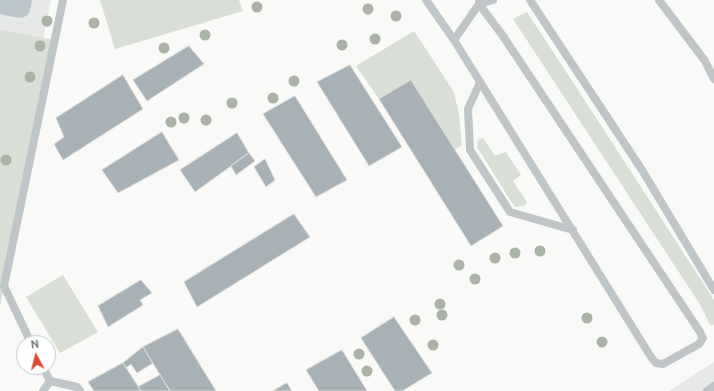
<!DOCTYPE html>
<html>
<head>
<meta charset="utf-8">
<style>
	body { margin:0 }
	#map { position:relative; width:714px; height:391px; overflow:hidden; background:#f9f9f7; font-family:Ubuntu,sans-serif }
	canvas { display:block }
	.north { position:absolute; left:16px; top:335px; width:40px; height:40px; box-sizing:border-box; background:#fff; border:1px solid #c1c9cc; border-radius:50%; rotate:353deg; font-size:11px; font-weight:700; line-height:16px; text-align:center; color:#657780 }
	.north::after { content:''; display:block; margin:auto; width:14px; height:18px; background:#dc4a33; clip-path:polygon(50% 0,100% 100%,50% 72%,0 100%) }
</style>
</head>
<body>
<div id="map">
<canvas width="714" height="391"></canvas>
<div class="north">N</div>
</div>
<script>
const c = document.querySelector('canvas').getContext('2d');
c.lineJoin = 'round';
function fillPath(path, color) {
  c.fillStyle = color;
  c.fill(path, 'evenodd');
}
function stroke(path, color, width, dash) {
  c.strokeStyle = color;
  c.lineWidth = width;
  c.lineCap = dash ? 'butt' : 'round';
  c.setLineDash(dash || []);
  c.stroke(path);
}
fillPath(new Path2D(`
	M0,0H51L0,258Z
	M714,362V391H669Z`), '#e7e9e8');
fillPath(new Path2D(`
	M100,0H239L243,11L115,49Z
	M527,12L593,113L714,300V325H710L701,306L513,19Z
	M0,30L54,40L0,306Z
	M414,31L454,92L459,115L462,145L455,150L411,80L379,99L356,66Z
	M483,138L495,156L506,152L521,175L513,181L527,202L524,206L517,207L514,206L477,147L478,140Z
	M63,275L98,332L60,353L26,297Z`), '#d9ded6');
fillPath(new Path2D(`
	M0,0H32C31,4 31,10 29,13C24,22 7,15 0,14Z`), '#bac6ca');
const building = new Path2D(`
	M189,46L204,64L147,101L133,80Z
	M350,65L402,147L369,166L317,82Z
	M123,75L143,109L63,160L54,144L64,137L56,118Z
	M411,80L503,226L471,246L379,99Z
	M295,96L347,180L316,197L263,114Z
	M162,132L179,160L118,193L102,170Z
	M237,133L249,153L195,192L180,170Z
	M249,153L255,161L236,175L231,166Z
	M265,159L275,180L266,187L254,167Z
	M294,214L310,237L197,307L184,282Z
	M141,280L152,293L140,300L143,305L108,327L98,306Z
	M394,317L432,373L402,391H395L361,338Z
	M178,329L216,391H170L143,347Z
	M143,347L153,363L137,373L131,364L126,368L123,363Z
	M342,350L367,391H319L306,370Z
	M123,363L141,391H94L88,382Z
	M160,375L170,391H141L138,387Z
	M287,383L292,391H273Z`);
fillPath(building, '#a7b1b6');
stroke(building, '#dbdbd9', 1);
stroke(new Path2D(`
	M426,0L454,40
	M530,0L642,170L714,290
	M659,0L705,61L714,79
	M479,4L503,36L700,332L703,338L699,344L663,364L656,363L651,357L454,40L479,4V0
	M479,4L493,0
	M480,82L468,109L470,150L510,212L573,230
	M31,343L4,286L63,0
	M43,367L50,381L77,387L80,391
	M43,391L50,381
	M707,391L714,386`), '#c0c5c8', 8);
c.fillStyle = '#aab3a6';
for (const [x, y] of [
	[257,7],
	[368,9],
	[396,16],
	[47,21],
	[94,23],
	[205,35],
	[375,39],
	[342,45],
	[40,46],
	[164,48],
	[30,77],
	[294,81],
	[273,98],
	[232,103],
	[184,118],
	[206,120],
	[171,122],
	[6,160],
	[540,251],
	[515,253],
	[495,258],
	[459,265],
	[475,279],
	[440,304],
	[442,315],
	[587,318],
	[415,320],
	[602,342],
	[433,345],
	[359,354],
	[367,371]
]) {
  c.beginPath();
  c.arc(x, y, 5.5, 0, 2 * Math.PI);
  c.fill();
}
</script>
</body>
</html>
